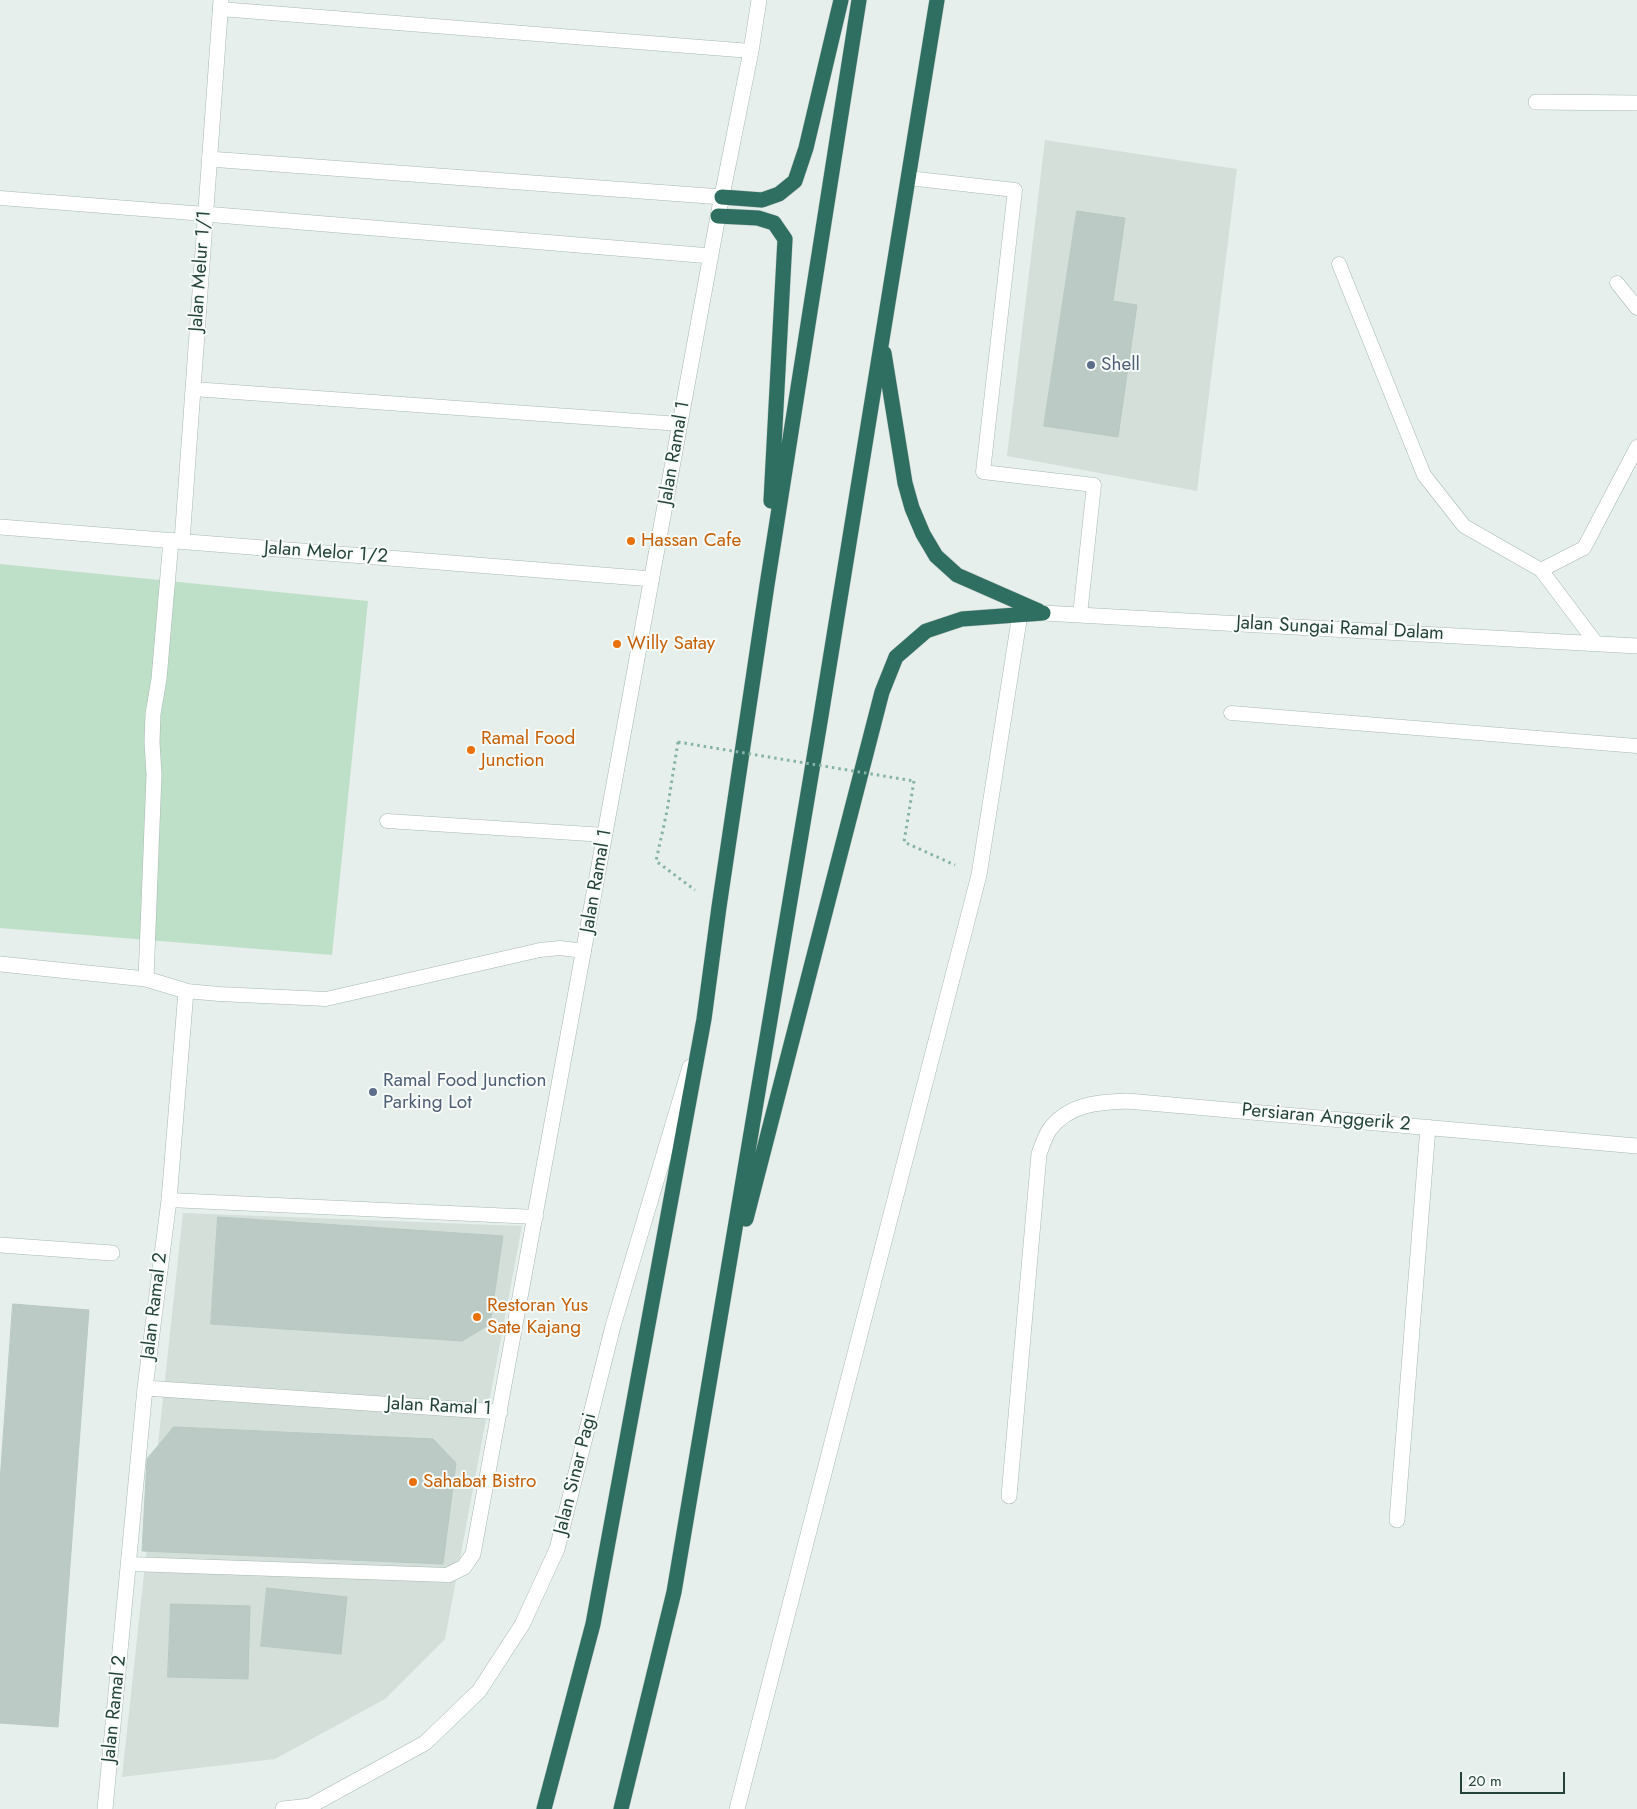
<!DOCTYPE html>
<html>
<head>
<meta charset="utf-8">
<style>
	body { margin:0 }
	#map { position:relative; width:1637px; height:1809px; overflow:hidden; background:#e6efeb; font-family:Jost,sans-serif }
	canvas { display:block }
	.scale { position:absolute; left:1460px; top:1772px; width:105px; height:22px; box-sizing:border-box; border:2px solid #24423a; border-top:0; padding-left:6px; font-size:15px; line-height:18px; white-space:nowrap; color:#24423a; -webkit-text-stroke:4px #f7fbf9; paint-order:stroke }
</style>
</head>
<body>
<div id="map">
<canvas width="1637" height="1809"></canvas>
<div class="scale">20 m</div>
</div>
<script>
const c = document.querySelector('canvas').getContext('2d');
c.lineJoin = 'round';
function fillPath(path, color) {
  c.fillStyle = color;
  c.fill(path, 'evenodd');
}
function stroke(path, color, width, dash) {
  c.strokeStyle = color;
  c.lineWidth = width;
  c.lineCap = dash ? 'butt' : 'round';
  c.setLineDash(dash || []);
  c.stroke(path);
}
function drawText(font, color, halo, rows, align = 'center') {
  c.font = font + ' Jost,sans-serif';
  c.lineWidth = 4;
  c.setLineDash([]);
  c.textBaseline = 'middle';
  c.strokeStyle = halo;
  c.fillStyle = color;
  for (const [text, x, y, turn = 0] of rows) {
    c.save();
    c.translate(x, y);
    c.rotate((+turn || 0) * Math.PI / 180);
    c.textAlign = isNaN(turn) ? turn : align;
    if (halo) c.strokeText(text, 0, 0);
    c.fillText(text, 0, 0);
    c.restore();
  }
}
fillPath(new Path2D(`
	M1045,140L1237,169L1197,491L1007,456Z
	M183,1213L522,1226L445,1639L385,1699L275,1759L122,1777Z`), '#d4dfda');
fillPath(new Path2D(`
	M0,564L368,601L332,955L0,928Z`), '#bfe0c8');
const building = new Path2D(`
	M1077,211L1125,218L1113,301L1137,305L1118,437L1044,426Z
	M218,1217L503,1236L490,1324L462,1341L211,1324Z
	M13,1304L89,1310L58,1727L0,1723V1482Z
	M174,1427L433,1439L456,1463L443,1564L142,1551L147,1459Z
	M267,1588L347,1597L341,1654L261,1646Z
	M171,1604L250,1606L248,1679L168,1677Z`);
fillPath(building, '#bbcac4');
stroke(building, '#b8c9c2', 1);
const service = new Path2D(`
	M220,9L751,51
	M908,178L1015,190L983,472L1094,485L1080,615
	M0,198L205,214
	M1339,264L1424,475L1464,526L1541,570L1596,643
	M1617,283L1637,308
	M193,389L680,424
	M1541,570L1584,548L1637,447
	M1231,713L1637,746
	M387,821L605,835
	M186,991L219,994L326,999L540,950L560,948L584,951
	M169,1200L536,1217
	M129,1564L448,1575`);
const minor = new Path2D(`
	M1536,102L1637,103
	M209,159L722,197
	M205,214L711,256
	M0,527L652,579
	M182,542L221,0
	M0,964L146,979L186,991L169,1200L145,1388L105,1809
	M146,979L154,775L152,742L153,714L159,679L171,540
	M0,1245L112,1253
	M145,1388L500,1412
	M1009,1496L1039,1154C1042,1146 1045,1136 1050,1129C1069,1104 1098,1102 1127,1101L1637,1146
	M1397,1520L1428,1127
	M448,1575L464,1567L473,1554L718,216L751,51L759,0
	M737,1809L979,875L1020,614`);
const tertiary = new Path2D(`
	M1043,613L1637,646
	M283,1809L310,1806L425,1743L479,1691L522,1625L557,1549L613,1326L690,1067`);
const motorway = new Path2D(`
	M722,197L762,200L779,194L795,181L806,148L841,0
	M718,216L758,218L774,223L785,239L771,501
	M884,353L905,483L912,508L923,534L936,556L957,575L1039,611
	M746,1219L882,692L896,657L926,631L962,619L1043,613
	M544,1809L593,1624L704,1019L719,907L767,585L859,0
	M621,1809L674,1592L820,722L937,0`);
stroke(service, '#a8b8b2', 15);
stroke(minor, '#a8b8b2', 16);
stroke(tertiary, '#a8b8b2', 16);
stroke(motorway, '#c2cac8', 16);
stroke(new Path2D(`
	M678,742L667,811L656,861L695,890
	M914,781L904,842L955,865`), '#86b3a5', 3, [2.5, 4]);
stroke(service, '#fff', 14);
stroke(minor, '#fff', 15);
stroke(tertiary, '#fff', 15);
stroke(motorway, '#2f6f62', 15);
stroke(new Path2D(`
	M678,742L914,781`), '#86b3a5', 3, [2.5, 4]);
for (const [x, y, r, color] of [
	[1091,365,5,"#5c6f8a"],
	[631,541,5,"#e8710a"],
	[617,644,5,"#e8710a"],
	[471,750,5,"#e8710a"],
	[373,1092,5,"#5c6f8a"],
	[477,1317,5,"#e8710a"],
	[413,1482,5,"#e8710a"]
]) {
  const dot = new Path2D();
  dot.arc(x, y, r, 0, 2 * Math.PI);
  c.fillStyle = color;
  c.fill(dot);
  stroke(dot, '#f7fbf9', 2);
}
drawText('19px', '#24423a', '#f7fbf9', [
	["Jalan Melur 1/1",201,271,-86],
	["Jalan Ramal 1",675,453,-80],
	["Jalan Melor 1/2",326,553,4],
	["Jalan Sungai Ramal Dalam",1340,629,3],
	["Jalan Ramal 1",597,881,-80],
	["Persiaran Anggerik 2",1326,1118,5],
	["Jalan Ramal 2",155,1306,-83],
	["Jalan Ramal 1",439,1407,3],
	["Jalan Sinar Pagi",576,1474,-76],
	["Jalan Ramal 2",115,1709,-84]
]);
drawText('19px', '#4e5e75', '#f7fbf9', [
	["Shell",1101,365],
	["Ramal Food Junction",383,1081],
	["Parking Lot",383,1103]
], 'left');
drawText('19px', '#c56008', '#f7fbf9', [
	["Hassan Cafe",641,541],
	["Willy Satay",627,644],
	["Ramal Food",481,739],
	["Junction",481,761],
	["Restoran Yus",487,1306],
	["Sate Kajang",487,1328],
	["Sahabat Bistro",423,1482]
], 'left');
</script>
</body>
</html>
